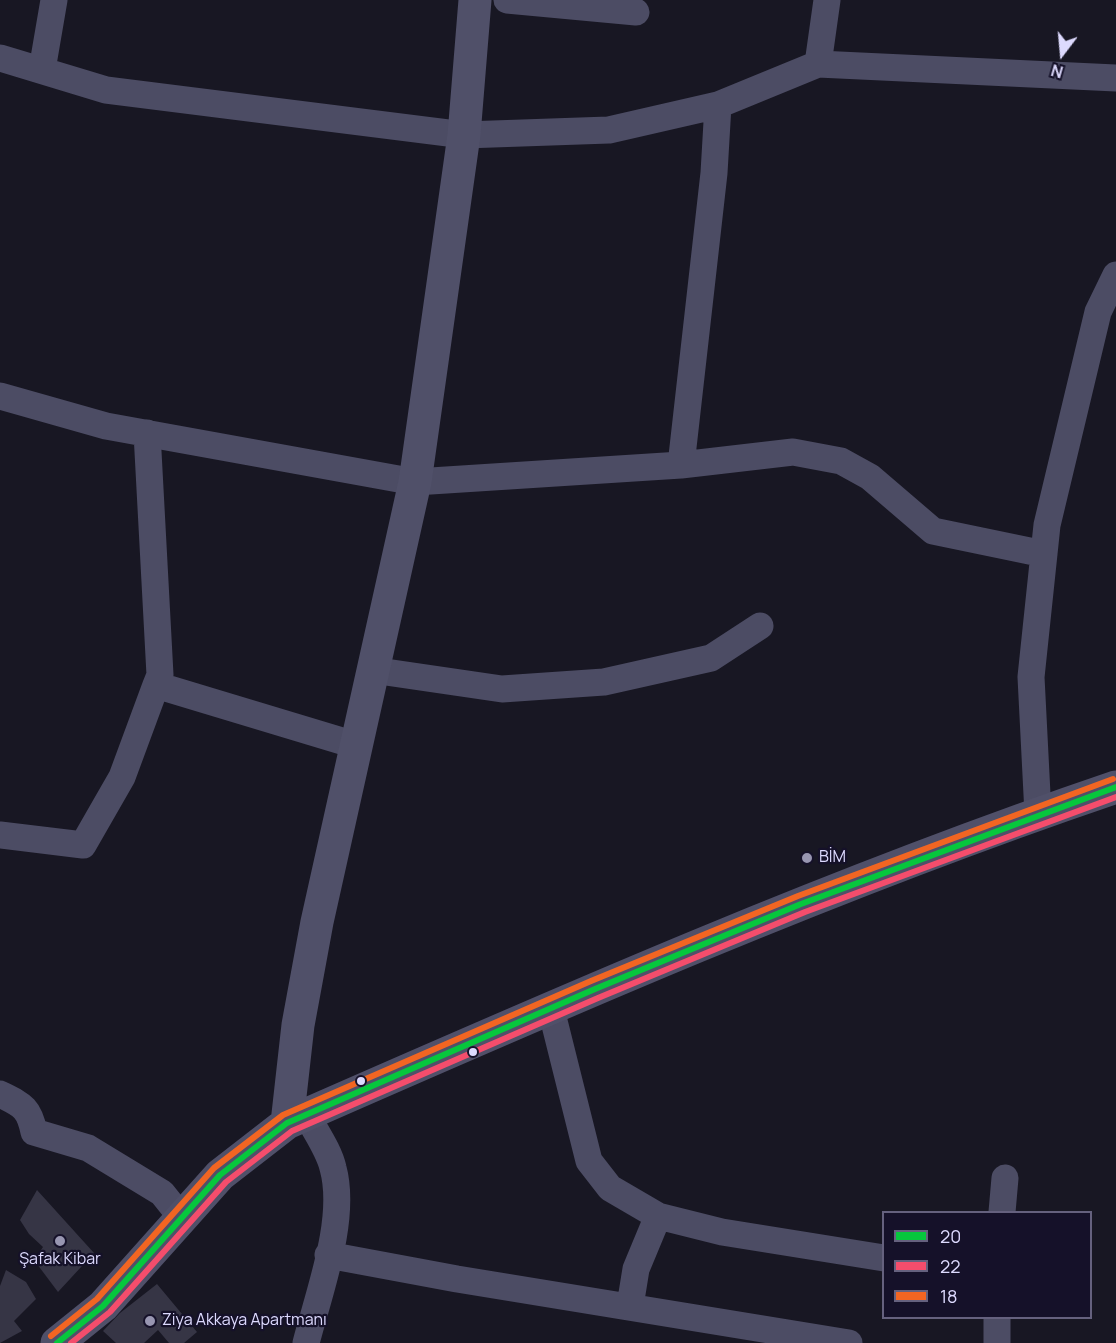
<!DOCTYPE html>
<html>
<head>
<meta charset="utf-8">
<style>
	body { margin:0 }
	#map { position:relative; width:1116px; height:1343px; overflow:hidden; background:#181723; font-family:Manrope,sans-serif }
	canvas { display:block }
	.legend { position:absolute; left:882px; top:1211px; width:210px; height:108px; box-sizing:border-box; background:#151129; border:2px solid #65617e; margin:0; padding:8px 10px; list-style:none; font-size:18px; color:#dddafe }
	.legend li { display:flex; align-items:center; gap:12px; height:30px }
	.legend b { width:30px; border:2px solid #65617e }
	.north { position:absolute; left:1032px; top:24px; width:60px; height:60px; -webkit-text-stroke:4px #151129; paint-order:stroke; rotate:196deg; font-size:16px; font-weight:700; line-height:24px; text-align:center; color:#dddafe }
	.north::after { content:''; display:block; margin:auto; width:21px; height:27px; background:#dddafe; clip-path:polygon(50% 0,100% 100%,50% 72%,0 100%) }
</style>
</head>
<body>
<div id="map">
<canvas width="1116" height="1343"></canvas>
<ul class="legend">
<li><b style="height:8px;background:#06c73d"></b>20</li>
<li><b style="height:8px;background:#f44d6c"></b>22</li>
<li><b style="height:8px;background:#f26522"></b>18</li>
</ul>
<div class="north">N</div>
</div>
<script>
const c = document.querySelector('canvas').getContext('2d');
c.lineJoin = 'round';
function fillPath(path, color) {
  c.fillStyle = color;
  c.fill(path, 'evenodd');
}
function stroke(path, color, width, dash) {
  c.strokeStyle = color;
  c.lineWidth = width;
  c.lineCap = dash ? 'butt' : 'round';
  c.setLineDash(dash || []);
  c.stroke(path);
}
function drawText(font, color, halo, rows, align = 'center') {
  c.font = font + ' Manrope,sans-serif';
  c.lineWidth = 4.5;
  c.setLineDash([]);
  c.textBaseline = 'middle';
  c.strokeStyle = halo;
  c.fillStyle = color;
  for (const [text, x, y, turn = 0] of rows) {
    c.save();
    c.translate(x, y);
    c.rotate((+turn || 0) * Math.PI / 180);
    c.textAlign = isNaN(turn) ? turn : align;
    if (halo) c.strokeText(text, 0, 0);
    c.fillText(text, 0, 0);
    c.restore();
  }
}
fillPath(new Path2D(`
	M37,1190L94,1253L58,1292L34,1260L43,1247L29,1234L20,1220Z
	M6,1270L26,1282L36,1299L14,1321L22,1331L0,1343V1286Z
	M157,1284L197,1332L184,1343H169L158,1330L144,1343H116L103,1331L120,1313Z`), '#363545');
stroke(new Path2D(`
	M507,0L636,12
	M0,58L106,90L464,135L609,130L718,105L818,64L1116,78
	M818,64L827,0
	M42,70L54,0
	M0,396L106,426L415,482L681,465L793,452L841,461L870,477L933,531L1044,554
	M681,465L714,173L718,105
	M372,670L502,689L604,682L711,658L760,626
	M156,685L355,745
	M1038,814L1031,677L1047,525L1098,312L1116,275
	M0,835L83,845L122,777L156,685L160,675L147,433
	M551,1009L589,1161L610,1188L658,1216L722,1232L884,1258
	M0,1094C22,1105 29,1107 34,1132L88,1148L162,1193L182,1218
	M1002,1212L1005,1178
	M328,1255L457,1279L849,1343
	M630,1306L636,1269L658,1216
	M997,1318V1343
	M306,1343C319,1292 347,1219 333,1168C329,1150 315,1131 307,1115`), '#4c4c64', 27);
stroke(new Path2D(`
	M287,1123L298,1025L317,922L415,482L464,135L475,0
	M57,1343L103,1306L220,1175L287,1123C560,1003 833,883 1116,787`), '#505069', 33);
stroke(new Path2D(`
	M57,1343L103,1306L220,1175L287,1123L595,989L801,904L1116,787`), '#06c73d', 6);
stroke(new Path2D(`
	M71,1343L110,1312L226,1182L292,1131L598,998L805,912L1116,797`), '#f44d6c', 6);
stroke(new Path2D(`
	M51,1336L97,1299L214,1168L283,1115L591,981L798,896L1113,779`), '#f26522', 6);
for (const [x, y, r, color] of [
	[807,858,6,"#9896b1"],
	[473,1052,5,"#dddafe"],
	[361,1081,5,"#dddafe"],
	[60,1241,6,"#9896b1"],
	[150,1321,6,"#9896b1"]
]) {
  const dot = new Path2D();
  dot.arc(x, y, r, 0, 2 * Math.PI);
  c.fillStyle = color;
  c.fill(dot);
  stroke(dot, '#151129', 2);
}
drawText('16px', '#dddafe', '#151129', [
	["BİM",819,858],
	["Şafak Kibar",60,1260,"center"],
	["Ziya Akkaya Apartmanı",162,1321]
], 'left');
</script>
</body>
</html>
